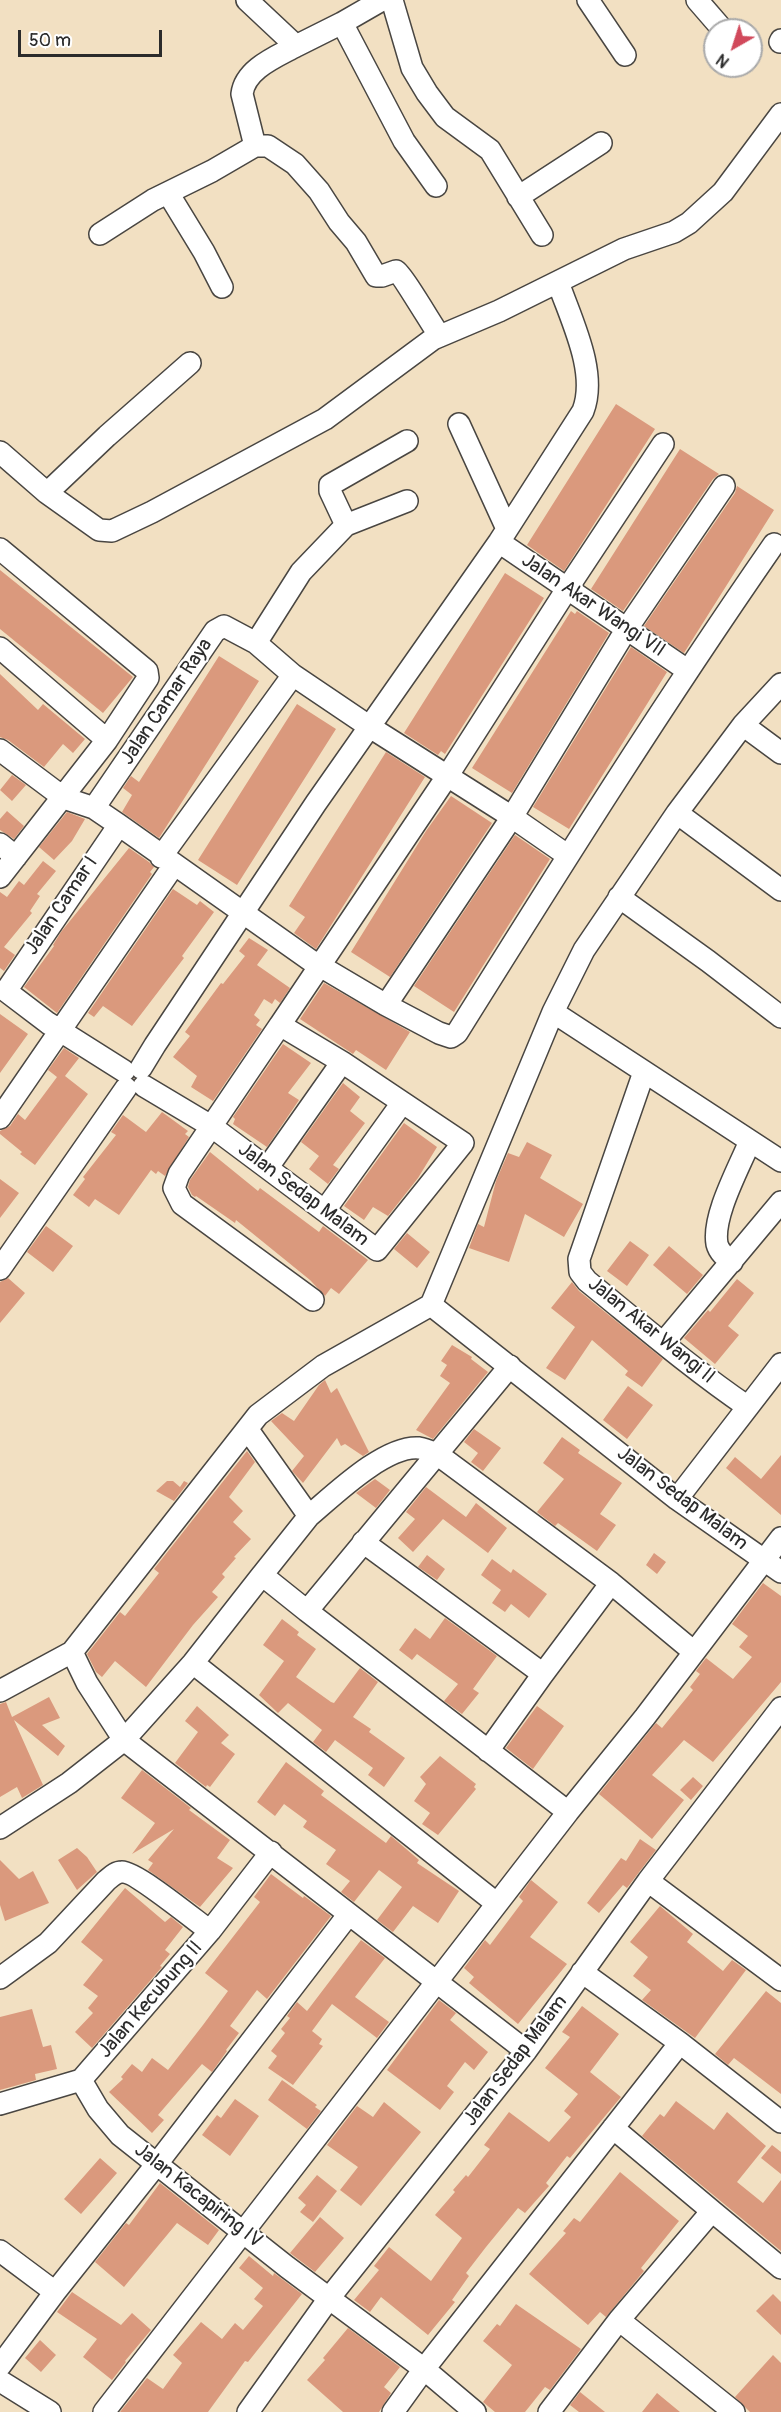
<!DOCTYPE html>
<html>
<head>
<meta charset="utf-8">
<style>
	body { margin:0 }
	#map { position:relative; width:781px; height:2412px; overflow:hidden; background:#f2e0c2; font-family:Pangolin,sans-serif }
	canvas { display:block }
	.north { position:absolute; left:703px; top:18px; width:60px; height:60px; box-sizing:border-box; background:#fff; border:2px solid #aaa; border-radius:50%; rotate:219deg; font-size:16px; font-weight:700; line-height:24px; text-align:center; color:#2b2b2b }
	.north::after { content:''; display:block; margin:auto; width:21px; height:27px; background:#d1495b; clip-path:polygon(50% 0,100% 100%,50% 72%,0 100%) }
	.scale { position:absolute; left:18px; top:30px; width:144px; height:27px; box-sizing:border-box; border:3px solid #2b2b2b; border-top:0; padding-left:8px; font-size:18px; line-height:21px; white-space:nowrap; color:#2b2b2b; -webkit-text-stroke:4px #fff; paint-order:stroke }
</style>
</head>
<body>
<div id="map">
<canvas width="781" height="2412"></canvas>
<div class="north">N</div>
<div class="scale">50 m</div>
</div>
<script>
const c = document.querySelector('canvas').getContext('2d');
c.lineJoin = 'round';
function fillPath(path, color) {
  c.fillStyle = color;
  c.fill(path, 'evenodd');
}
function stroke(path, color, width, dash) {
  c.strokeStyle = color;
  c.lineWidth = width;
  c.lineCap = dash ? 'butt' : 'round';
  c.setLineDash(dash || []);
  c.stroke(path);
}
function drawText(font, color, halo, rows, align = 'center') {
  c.font = font + ' Pangolin,sans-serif';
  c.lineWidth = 4.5;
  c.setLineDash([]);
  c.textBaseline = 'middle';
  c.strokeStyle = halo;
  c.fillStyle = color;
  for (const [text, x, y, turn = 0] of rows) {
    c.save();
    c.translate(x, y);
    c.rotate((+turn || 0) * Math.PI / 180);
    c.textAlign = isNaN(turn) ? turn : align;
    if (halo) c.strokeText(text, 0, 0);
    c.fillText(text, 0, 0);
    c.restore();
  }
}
fillPath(new Path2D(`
	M616,404L655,429L564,571L527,545Z
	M680,449L719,474L713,479L623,611L591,589Z
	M737,486L774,510L684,653L644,626L735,493Z
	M0,570L133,677L103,713L0,629Z
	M505,573L544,598L445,754L441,751L438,755L404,733Z
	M571,611L575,614L577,611L609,633L512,793L472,768Z
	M631,647L667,672L569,829L533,807Z
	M219,656L259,681L159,838L122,812L132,795L123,788L131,776L139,782Z
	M0,674L38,710L43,704L85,739L73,753L63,744L44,767L8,740L0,737Z
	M297,704L336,729L237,885L198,860Z
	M386,752L425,777L316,949L294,933L305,917L289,906Z
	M12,775L26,785L12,801L0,790Z
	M451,796L492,823L390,977L351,952L426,831Z
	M7,811L24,826L14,839L0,830V819Z
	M67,812L85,819L72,841L54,860L39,847Z
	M515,835L550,859L454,1012L414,986Z
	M129,848L149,862L154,867L150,872L152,874L57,1013L24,987L54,946L53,945L61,932Z
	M43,861L56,871L37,894L40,896L30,911L32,913L4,947L15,955L4,971L0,968V892L7,897L19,881L24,885Z
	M173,889L197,905L200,901L214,912L182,956L184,958L132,1026L103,1006L94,1017L88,1013Z
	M249,938L268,950L257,965L290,988L280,1003L275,999L272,1004L264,999L254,1015L260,1020L256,1025L262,1029L213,1101L191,1087L197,1076L173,1057L190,1036L185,1032L221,983L223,984L245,956L239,951Z
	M324,983L410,1032L386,1070L356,1050L353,1054L300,1019Z
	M0,1014L28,1034L0,1073Z
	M283,1044L311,1063L288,1093L299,1100L267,1147L233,1124L235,1119L233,1117Z
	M64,1048L79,1058L65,1076L88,1094L35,1165L20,1154L22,1152L0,1134V1131L10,1126L18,1114L25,1120L57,1077L48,1070Z
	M343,1083L360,1097L350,1111L365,1123L333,1165L339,1169L328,1184L309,1169L319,1156L301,1142Z
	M162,1112L188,1131L185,1134L189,1137L165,1176L158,1171L156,1174L151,1170L119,1215L95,1199L89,1207L73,1195L85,1179L83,1177L116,1135L111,1132L123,1115L146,1132Z
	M404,1123L437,1147L418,1178L388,1216L373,1207L364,1220L344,1206Z
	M527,1142L552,1155L540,1178L583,1204L564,1237L525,1214L509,1262L469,1248L478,1224L484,1227L496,1181L508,1153L519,1157Z
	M210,1152L258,1191L260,1188L319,1232L323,1226L368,1260L339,1294L331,1288L325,1296L310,1280L236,1220L235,1223L196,1196L195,1197L192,1195L188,1187L190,1180Z
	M0,1179L19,1193L0,1218Z
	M46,1226L73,1246L53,1272L27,1252Z
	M407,1233L430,1252L417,1268L394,1249Z
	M630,1241L649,1255L627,1286L607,1271Z
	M669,1246L703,1275L687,1294L653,1265Z
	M8,1278L25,1293L0,1323V1282Z
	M737,1279L754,1293L728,1326L739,1335L715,1364L684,1338L708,1310L710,1312Z
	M572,1282L579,1291L663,1359L642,1387L625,1375L628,1371L592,1340L565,1380L546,1368L575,1327L551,1308Z
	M452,1345L472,1357L471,1359L488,1372L433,1439L416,1430L450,1383L440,1376L447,1365L441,1361Z
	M325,1380L331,1393L337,1388L369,1452L363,1456L345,1444L341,1446L337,1438L303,1483L292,1471L304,1456L271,1421L282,1413L294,1421L319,1385Z
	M628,1386L653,1405L627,1439L603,1420Z
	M474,1429L501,1448L483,1471L471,1462L478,1453L464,1442Z
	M562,1437L580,1450L578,1453L622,1483L600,1514L616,1525L597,1551L558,1523L555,1526L537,1512L564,1479L543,1463Z
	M247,1451L255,1462L229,1497L243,1511L233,1522L251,1539L234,1557L236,1558L222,1574L225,1577L212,1592L218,1597L193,1625L146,1687L115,1661L102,1677L96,1672L87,1654L120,1612L125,1616L159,1573L154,1569Z
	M781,1455V1515L726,1468L735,1457L761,1479Z
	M375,1479L390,1490L376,1508L356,1493Z
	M167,1481H173L180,1487L184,1481L188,1483L174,1501L156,1491Z
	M426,1487L466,1517L476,1503L507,1528L488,1553L443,1519L413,1552L398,1538L415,1519L406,1512Z
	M654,1553L666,1562L657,1574L646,1565Z
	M427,1555L445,1569L437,1580L418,1567Z
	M492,1559L511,1573L513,1569L547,1594L529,1618L511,1604L505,1612L492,1603L501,1590L481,1575Z
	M763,1583L781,1596V1682L713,1762L684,1740L652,1775L684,1800L652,1839L599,1794L656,1723L662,1728L693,1690L690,1687L700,1674L696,1671L706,1658L733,1679L752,1657L739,1647L748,1636L732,1624Z
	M445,1618L497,1656L473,1689L479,1693L462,1714L444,1701L458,1684L417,1654L412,1660L399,1650L415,1628L430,1639Z
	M282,1619L299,1632L297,1635L316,1649L296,1677L331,1702L334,1703L360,1668L378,1682L353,1717L371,1729L369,1732L405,1758L384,1787L368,1775L373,1768L335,1740L326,1752L313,1742L322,1730L288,1703L278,1713L259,1695L284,1661L263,1645Z
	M49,1697L60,1718L42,1725L65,1746L58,1756L14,1720L43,1785L22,1798L17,1787L0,1797V1704L6,1702L12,1717Z
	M197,1706L229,1735L221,1743L235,1754L210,1787L207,1785L206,1787L175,1763L198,1732L185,1721Z
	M537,1706L564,1726L533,1769L506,1748Z
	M440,1756L476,1784L474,1787L476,1789L438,1835L422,1824L430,1813L414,1801L426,1784L420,1777Z
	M286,1762L324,1791L321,1795L386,1843L391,1836L419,1860L417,1863L459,1891L438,1923L413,1906L393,1932L377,1920L402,1887L379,1870L354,1902L341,1892L350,1881L326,1864L336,1850L303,1827L307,1821L284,1804L275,1816L257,1802Z
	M142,1770L191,1808L189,1810L230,1840L217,1858L233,1868L200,1907L148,1870L153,1863L148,1860L174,1829L132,1854L155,1823L121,1798Z
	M693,1777L703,1786L691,1800L680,1790Z
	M640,1839L656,1850L627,1888L623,1885L599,1913L587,1903L621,1858L626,1861Z
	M77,1848L87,1857L97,1872L77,1890L58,1860Z
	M0,1860L19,1879L33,1871L49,1903L5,1921L0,1905Z
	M271,1874L303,1898L304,1896L331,1916L267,1999L257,1990L230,2026L239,2033L226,2050L227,2051L212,2072L202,2064L158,2115L164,2120L152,2133L109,2092L123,2079L121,2077L132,2064L142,2072L152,2058L168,2070L203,2025L228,1991L205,1973L260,1902L254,1897Z
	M531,1880L558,1902L530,1937L567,1964L518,2024L469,1983L474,1977L464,1968L485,1940L490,1945L523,1901L519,1897Z
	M125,1888L165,1922L171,1917L183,1927L165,1950L170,1954L160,1966L162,1967L92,2048L75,2032L93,2013L88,2008L98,1996L83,1985L103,1960L81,1942Z
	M660,1906L693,1934L687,1942L723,1971L732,1960L746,1970L695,2038L642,2000L651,1990L633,1976L648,1957L630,1942Z
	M361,1940L385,1958L355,1997L389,2022L377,2038L332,2004L312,2031L322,2039L319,2044L323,2046L293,2085L268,2068L277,2056L271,2051L285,2033L281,2029L290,2018L287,2016L297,2002L307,2011Z
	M766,1991L781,2003V2094L734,2058L728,2065L715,2054Z
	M439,2000L456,2013L450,2020L488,2052L474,2070L465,2062L447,2086L454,2092L440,2110L387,2070Z
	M582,2006L619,2034L590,2072L621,2097L570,2158L567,2156L546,2183L549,2186L525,2213L518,2208L486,2247L466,2273L469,2276L452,2300L455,2302L428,2335L381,2297L370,2312L354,2300L379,2270L374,2266L389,2247L431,2281L462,2238L435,2215L455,2192L453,2190L466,2175L468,2177L490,2149L484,2145L509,2112L549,2142L571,2117L564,2111L578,2094L545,2068L570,2037L562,2032Z
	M32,2009L43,2047L51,2045L57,2069L35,2074L36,2080L0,2090V2017Z
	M282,2080L317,2105L315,2107L321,2111L307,2129L268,2100Z
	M235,2099L259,2116L230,2156L202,2135L217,2115L221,2118Z
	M676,2101L714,2130L727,2112L766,2146L737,2182L763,2203L781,2180V2251L642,2136L660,2114L664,2117Z
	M384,2102L421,2132L361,2206L340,2190L358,2167L327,2145L357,2106L373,2117Z
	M772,2145L781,2152V2174L761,2158Z
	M100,2158L117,2173L81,2214L64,2199Z
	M620,2172L679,2221L641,2268L644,2271L606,2317L600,2312L588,2325L529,2274L566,2233L563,2231L574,2218L580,2222Z
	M317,2175L337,2191L313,2222L300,2212L306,2205L298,2198Z
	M160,2183L219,2230L208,2245L177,2223L124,2287L95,2262L126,2223L129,2225Z
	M320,2217L344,2238L315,2272L290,2253Z
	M249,2256L273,2276L274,2273L302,2294L248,2362L245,2361L208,2412H120L147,2378L163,2389L182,2363L173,2355L201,2322L222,2339L235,2323L243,2330L263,2306L254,2299L263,2288L239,2268Z
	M72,2292L121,2325L132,2313L151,2330L125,2361L126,2362L112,2380L83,2357L97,2339L57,2312Z
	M773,2294L781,2302V2335L756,2311Z
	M516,2304L581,2349L550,2390L545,2387L525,2412H495L483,2402L512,2365L483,2341L497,2324L500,2326Z
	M348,2328L400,2367L384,2387L391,2393L379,2412H343L307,2380L325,2360L323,2358Z
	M40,2340L56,2355L41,2372L25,2358Z
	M773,2355L781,2363V2412H750L735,2397Z
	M580,2392L605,2412H579L570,2405Z
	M657,2393L680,2412H642Z`), '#da997d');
const minor = new Path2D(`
	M247,0L296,46L342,23
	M382,0L342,23L404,141L436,186
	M392,0L412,68L427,93L445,117L490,150L542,235
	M588,0L625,55
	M697,0L723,30
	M780,42L781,40
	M255,146L242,94C245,69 276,57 296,46
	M168,193L204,252L222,287
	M518,197L601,143
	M100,234L153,200L212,171L255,146H268L295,164L319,191L339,222L356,242L376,276H382L396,271C402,274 432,325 439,335
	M459,424L507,529
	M0,452L47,493L107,436L190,363
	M47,493L99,530L112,531L152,512L325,419L433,339L499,311L624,249L674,232L689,223L723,192L781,114
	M346,525L330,491V485L407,441
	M499,542L687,670
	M0,549L147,671L148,678L107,740L0,877
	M256,643L301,572L346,525L407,501
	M0,648L107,740
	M781,684L743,725L677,813L584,950L553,1012L781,1161
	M743,725L781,753
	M0,750L64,798L94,808L119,825L310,960L386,1005L439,1033L451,1037L457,1033C560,868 663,704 774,544
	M94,808L215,631L224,626L256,643L293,675L370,727L512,817L567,855
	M677,813L781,890
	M119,825L6,991L48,1023L124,1071
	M0,844L16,857
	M161,857L293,675
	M619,897L708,961L781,1017
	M386,1005L512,817L626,630L724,486
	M280,1025L179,1174L174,1188L182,1204L313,1300
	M141,1068L155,1045L316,803L499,542L583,411C598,372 571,320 558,282
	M644,1072L579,1259L580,1272L587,1281C640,1324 692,1369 748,1407
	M144,1086L211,1126L377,1250L463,1143L342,1062L280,1025L448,775L567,589L663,444
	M0,1118L174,865
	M268,1167L342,1062
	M325,1210L402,1103
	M732,1262C725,1257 719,1252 717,1244C712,1216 739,1168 750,1141
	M0,1269L126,1088
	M431,1305L677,1499L781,1572
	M663,1343L781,1202
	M510,1366L437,1454L611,1583L694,1652
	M248,1430L309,1516L262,1575
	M677,1499L781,1364
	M309,1516C334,1495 385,1445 419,1448C425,1449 432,1452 437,1454L307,1611L568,1812L645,1717L781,1538
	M363,1542L543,1674L488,1751
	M72,1652L87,1683L124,1740L526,2051
	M193,1663L496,1903
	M543,1674L611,1583
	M0,1691L72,1652L258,1415L323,1366L431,1305L553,1012
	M0,1828L69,1783L124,1740L193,1663L262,1575L307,1611
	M648,1881L781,1980
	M0,1978L48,1943L106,1881C111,1877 115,1872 122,1872C135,1871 196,1921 210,1931
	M680,2043L781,2122
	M81,2080L98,2109L120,2135L287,2267L424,2369L393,2412
	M0,2104L81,2080L210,1931L271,1852
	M613,2128L712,2211
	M0,2251L55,2292
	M619,2320L712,2211L781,2268
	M0,2366L55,2292L156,2165L349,1914
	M0,2381L50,2412
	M104,2412L568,1812
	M248,2412L330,2297L526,2051L648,1881L781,1708
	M475,2412L424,2369L680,2043L582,1972
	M549,2412L619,2320L734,2412`);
stroke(minor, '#494642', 24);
stroke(minor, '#fff', 21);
drawText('20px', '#2b2b2b', '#fff', [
	["Jalan Akar Wangi VII",593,606,34],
	["Jalan Camar Raya",167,702,-56],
	["Jalan Camar I",62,906,-56],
	["Jalan Sedap Malam",303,1195,37],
	["Jalan Akar Wangi II",651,1331,39],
	["Jalan Sedap Malam",682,1499,37],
	["Jalan Kecubung II",151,2000,-49],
	["Jalan Sedap Malam",516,2061,-53],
	["Jalan Kacapiring IV",198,2196,38]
]);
</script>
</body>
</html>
